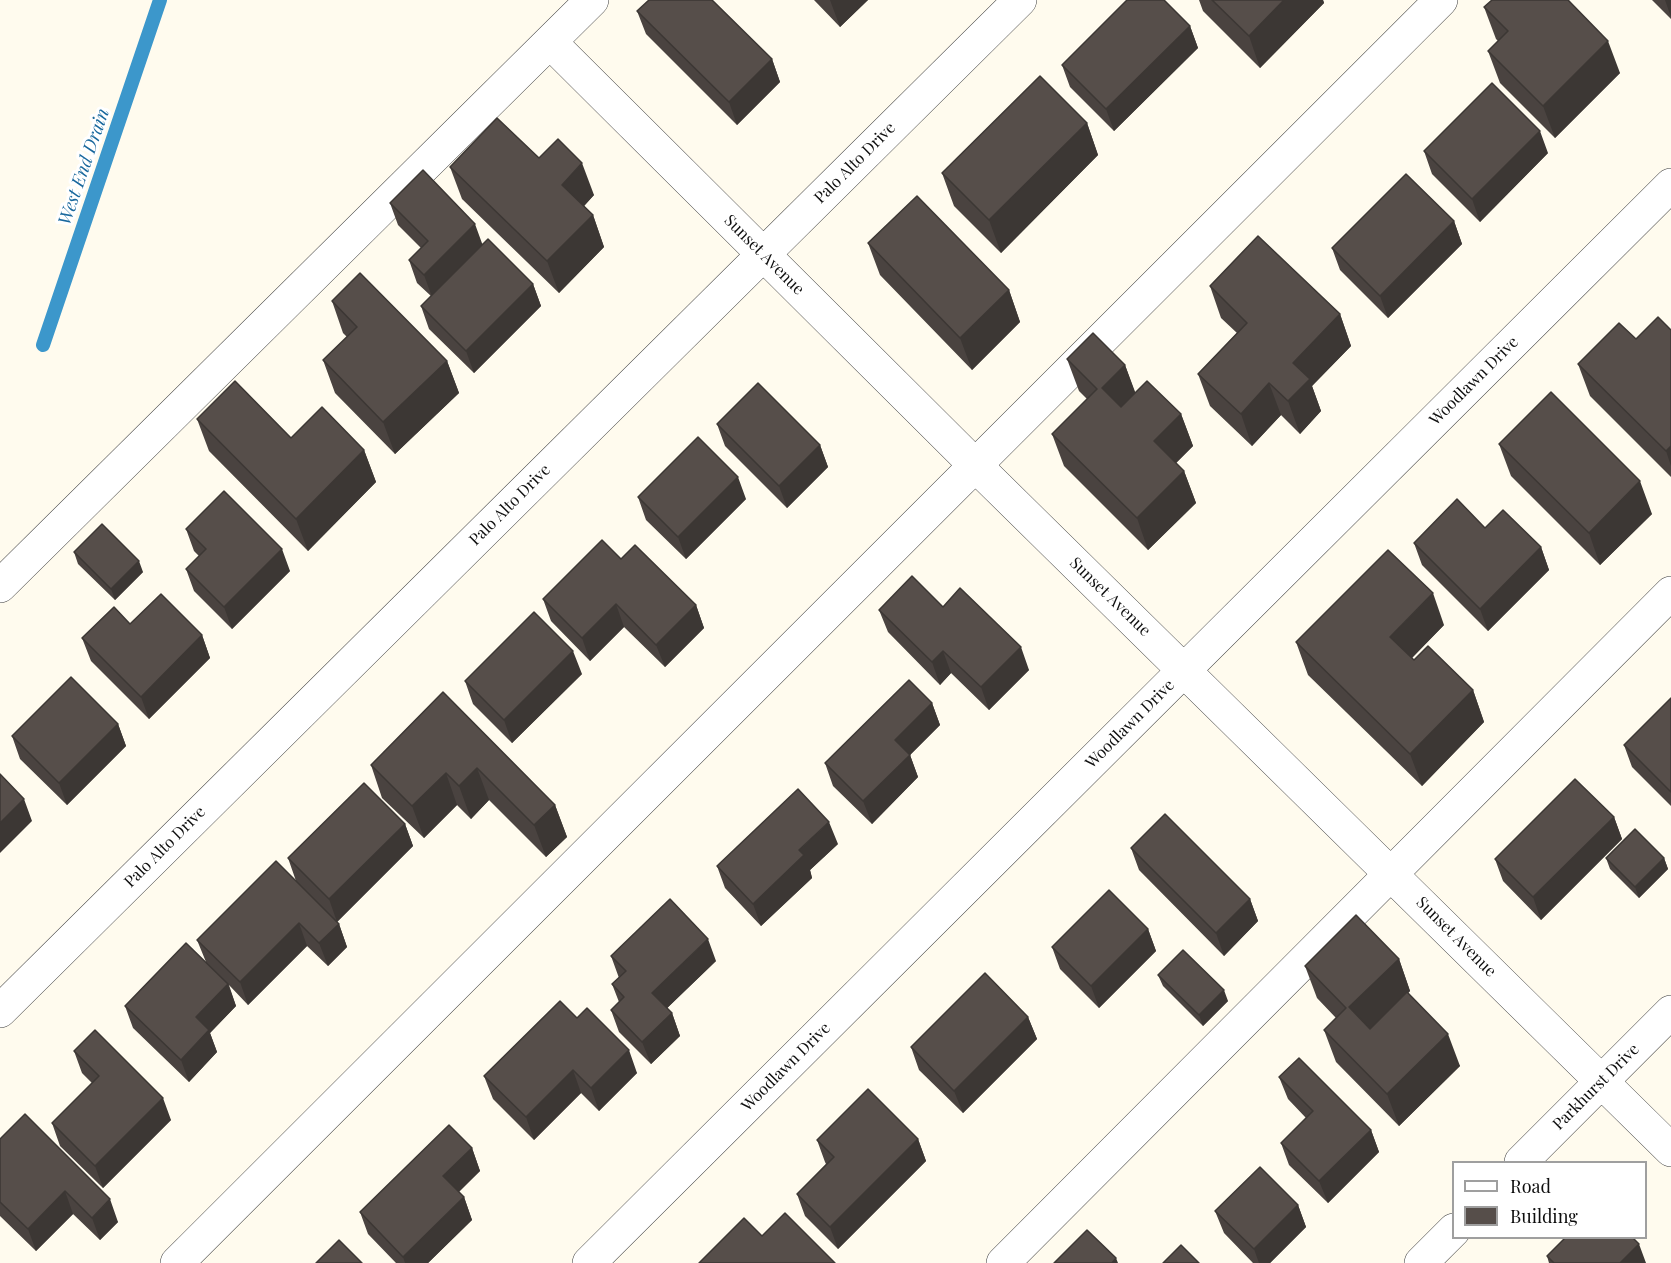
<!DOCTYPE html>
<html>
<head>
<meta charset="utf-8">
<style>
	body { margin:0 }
	#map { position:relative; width:1671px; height:1263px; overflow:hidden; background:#fffbee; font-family:"Playfair Display",serif }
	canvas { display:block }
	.legend { position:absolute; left:1452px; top:1161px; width:195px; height:78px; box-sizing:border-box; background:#fff; border:2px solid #9f9f9f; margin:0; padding:8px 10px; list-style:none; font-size:18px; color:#0e0e0e }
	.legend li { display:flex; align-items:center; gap:12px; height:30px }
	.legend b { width:30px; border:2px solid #9f9f9f }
</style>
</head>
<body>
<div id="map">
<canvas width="1671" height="1263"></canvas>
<ul class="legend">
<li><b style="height:8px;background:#fff"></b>Road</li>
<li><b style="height:16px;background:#564e4a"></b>Building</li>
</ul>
</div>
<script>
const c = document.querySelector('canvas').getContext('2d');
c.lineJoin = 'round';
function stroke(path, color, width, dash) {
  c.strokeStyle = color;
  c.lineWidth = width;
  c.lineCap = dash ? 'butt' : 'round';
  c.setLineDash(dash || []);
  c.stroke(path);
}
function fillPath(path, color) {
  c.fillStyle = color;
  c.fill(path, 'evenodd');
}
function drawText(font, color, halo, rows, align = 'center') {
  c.font = font + ' "Playfair Display",serif';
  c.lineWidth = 6;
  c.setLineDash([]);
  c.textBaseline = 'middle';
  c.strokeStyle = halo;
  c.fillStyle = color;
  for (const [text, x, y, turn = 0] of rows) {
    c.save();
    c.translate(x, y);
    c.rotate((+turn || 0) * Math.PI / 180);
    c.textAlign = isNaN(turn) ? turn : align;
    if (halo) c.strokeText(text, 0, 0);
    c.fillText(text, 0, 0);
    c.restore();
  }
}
stroke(new Path2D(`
	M43,345L160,0`), '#3c97cb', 14);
const minor = new Path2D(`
	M550,42L975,465L1671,1150
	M0,586L592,0
	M0,1011L1020,0
	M1521,1162L1671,1012
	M177,1263L1441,0
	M589,1263L1671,185
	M1003,1263L1671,593
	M1421,1263L1454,1230`);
stroke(minor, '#414141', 34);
stroke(minor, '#fff', 33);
fillPath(new Path2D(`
	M814,0H868L840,27Z
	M1199,0H1323L1324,3L1260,68L1203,11Z
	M1652,0H1671V19Z
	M1484,7L1620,73L1555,138L1500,83L1488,51L1498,41L1496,39Z
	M637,11L772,59L780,82L737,125L646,34Z
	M1190,26L1198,48L1114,131L1070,87L1062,65Z
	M1087,123L1098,155L1001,253L954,206L942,173Z
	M1424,151L1548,153L1480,222L1432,174Z
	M539,158L594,195L584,206L593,215L604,247L559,293L462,199L450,167Z
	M390,203L483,244L533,284L541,306L474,373L429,329L421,306L431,296L417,283L409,260L421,248L398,225Z
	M1454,221L1462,244L1388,318L1340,270L1332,248Z
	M868,243L1009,290L1020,322L972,370L880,275Z
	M1210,286L1340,314L1351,346L1312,386L1321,411L1300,434L1281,415L1252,446L1210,406L1198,374L1237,333L1221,318Z
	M332,301L447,361L459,393L395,454L335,393L323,360L347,337L343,333Z
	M1671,330V477L1590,396L1578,364L1636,339Z
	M1067,359L1125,365L1135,393L1181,414L1193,446L1176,463L1184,471L1196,503L1148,550L1064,466L1052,434L1087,399L1079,391Z
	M197,419L291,438L364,450L376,482L308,551L209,451Z
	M717,424L820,445L828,467L787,508L725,446Z
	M1499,444L1652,514L1600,565L1511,476Z
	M638,497L746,499L686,559L646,520Z
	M1485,528L1541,547L1549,570L1488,631L1422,565L1414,543Z
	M186,529L290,571L232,629L194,591L186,569L199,556L194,551Z
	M74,552L143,572L115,600L78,564Z
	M621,559L696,605L704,628L665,667L624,627L590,661L551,621L543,599Z
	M943,607L1029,670L989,710L951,673L940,685L888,632L879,610Z
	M130,624L202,635L210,658L149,719L91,661L82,638Z
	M1444,625L1412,658L1414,660L1473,690L1484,722L1422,786L1308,675L1296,642Z
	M582,674L512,743L473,704L465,681Z
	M443,692L555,805L567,837L546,857L489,800L471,819L457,805L424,838L382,798L371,765Z
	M1671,698V806L1632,767L1624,745Z
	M932,703L940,725L910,755L918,777L872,824L833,786L825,763Z
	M118,724L126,746L67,805L20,759L12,736Z
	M1614,817L1622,839L1541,920L1503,881L1495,859Z
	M405,824L413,846L337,922L296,881L288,858Z
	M838,844L810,870L812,878L761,926L725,888L717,866Z
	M1131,848L1250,899L1258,921L1224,956L1139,870Z
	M1606,858H1664L1668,869L1639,898L1610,869Z
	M276,861L339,924L347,947L328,966L307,946L248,1005L229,985L236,1006L210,1033L217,1052L189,1082L133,1028L125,1006L206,962L197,940Z
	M1148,929L1156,951L1099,1008L1060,969L1052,947Z
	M611,956L716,961L667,1008L672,1013L680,1036L651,1064L619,1032L611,1010L619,1002L612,984L619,978Z
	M1399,959L1410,991L1408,993L1460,1066L1399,1126L1336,1062L1324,1030L1336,1018L1317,998L1305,966Z
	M1158,975L1228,1001L1203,1026L1163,986Z
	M1028,1017L1037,1039L963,1113L919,1070L911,1047Z
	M577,1018L637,1073L599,1111L581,1093L534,1140L493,1099L484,1076Z
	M74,1051L171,1120L103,1188L60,1146L52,1123L92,1083L82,1073Z
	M1279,1077L1371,1130L1379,1152L1328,1203L1289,1165L1281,1143L1306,1118L1288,1099Z
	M0,1139L118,1222L100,1240L73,1214L36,1251L0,1216Z
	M918,1139L926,1161L838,1249L805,1216L797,1194L826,1164L825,1162L817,1140Z
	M472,1148L480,1171L459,1192L464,1197L472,1220L428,1263H396L368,1234L360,1212Z
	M1298,1205L1306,1227L1270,1263H1253L1224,1233L1215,1211Z
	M1547,1256L1646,1263H1549Z`), '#4a4340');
fillPath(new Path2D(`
	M830,0H868L840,27Z
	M1284,0H1323L1324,3L1260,68L1249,36Z
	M1665,0H1671V17Z
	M1190,26L1198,48L1114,131L1106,109Z
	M1608,41L1620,73L1555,138L1543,106Z
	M772,59L780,82L737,125L729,102Z
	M1087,123L1098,155L1001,253L989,220Z
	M1540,131L1548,153L1480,222L1472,199Z
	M582,163L594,195L574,217L562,185Z
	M593,215L604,247L559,293L547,261Z
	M1454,221L1462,244L1388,318L1380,296Z
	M475,224L483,246L432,297L424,275Z
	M533,284L541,306L474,373L466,351Z
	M1009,290L1020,322L972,370L960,338Z
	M1340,314L1351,346L1312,386L1321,411L1300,434L1288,401L1293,363Z
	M447,361L459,393L395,454L383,422Z
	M1125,365L1137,397L1113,420L1102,388Z
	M1269,383L1281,415L1252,446L1241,414Z
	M1181,414L1193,446L1166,473L1154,441Z
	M820,445L828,467L787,508L779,486Z
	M1671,446V466L1666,451Z
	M364,450L376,482L308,551L296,519Z
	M1184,471L1196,503L1148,550L1137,518Z
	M738,477L746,499L686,559L678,537Z
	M1640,481L1652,514L1600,565L1589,533Z
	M1541,547L1549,570L1488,631L1480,609Z
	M282,549L290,571L232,629L224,607Z
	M139,561L143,572L115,600L111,589Z
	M1433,593L1444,625L1401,669L1390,637Z
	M616,604L624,627L590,661L582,638Z
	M696,605L704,628L665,667L656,645Z
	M202,635L210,658L149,719L141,697Z
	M1021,647L1029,670L989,710L981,687Z
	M573,651L582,674L512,743L504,720Z
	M943,651L951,673L940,685L932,662Z
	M1473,690L1484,722L1422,786L1410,754Z
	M932,703L940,725L910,755L918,777L872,824L863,801L895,740Z
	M118,724L126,746L67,805L59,783Z
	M477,768L489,800L471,819L459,786Z
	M446,773L457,805L424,838L412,806Z
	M24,799L32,821L0,853V823Z
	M555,805L567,837L546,857L534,825Z
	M1614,817L1622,839L1541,920L1533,897Z
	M829,822L838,844L810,870L812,878L761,926L753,904L799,850Z
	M405,824L413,846L337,922L329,899Z
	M1664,858L1668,869L1639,898L1635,887Z
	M1250,899L1258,921L1224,956L1216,933Z
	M299,923L307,946L248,1005L240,982Z
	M339,924L347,947L328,966L319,943Z
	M1148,929L1156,951L1099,1008L1091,986Z
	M708,939L716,961L660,1015L652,993Z
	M1399,959L1410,991L1361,1040L1349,1007Z
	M228,984L236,1006L210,1033L217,1052L189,1082L181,1060L196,1017Z
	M1224,990L1228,1001L1203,1026L1199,1015Z
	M672,1013L680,1036L651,1064L642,1042Z
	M1028,1017L1037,1039L963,1113L954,1091Z
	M1448,1034L1460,1066L1399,1126L1387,1094Z
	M629,1050L637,1073L599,1111L591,1088Z
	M573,1070L581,1093L534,1140L526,1117Z
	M163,1098L171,1120L103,1188L95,1166Z
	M1371,1130L1379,1152L1328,1203L1319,1181Z
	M918,1139L926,1161L838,1249L830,1227Z
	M472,1148L480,1171L452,1198L443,1176Z
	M65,1191L73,1214L36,1251L28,1229Z
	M464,1197L472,1220L428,1263H405L403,1257Z
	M110,1199L118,1222L100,1240L92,1218Z
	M1298,1205L1306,1227L1270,1263H1259L1254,1249Z
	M1639,1244L1646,1263H1620Z
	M1116,1258L1118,1263H1112Z`), '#3c3734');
const building = new Path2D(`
	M649,0H712L772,59L729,102L637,11Z
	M1127,0H1164L1190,26L1106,109L1062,65Z
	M1212,0H1284L1249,36Z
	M1492,0H1568L1608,41L1543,106L1488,51L1508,31L1484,7Z
	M1040,76L1087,123L989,220L942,173Z
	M1492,83L1540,131L1472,199L1424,151Z
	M497,118L539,158L558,139L582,163L562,185L593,215L547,261L450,167Z
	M423,170L475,224L424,275L409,260L428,241L390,203Z
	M1406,174L1454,221L1380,296L1332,248Z
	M917,196L1009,290L960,338L868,243Z
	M1258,236L1340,314L1293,363L1310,379L1288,401L1269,383L1241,414L1198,374L1247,323L1210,286Z
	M488,239L533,284L466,351L421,306Z
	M360,273L447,361L383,422L323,360L357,327L332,301Z
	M1658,317L1671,330V446L1666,451L1578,364L1619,323L1636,339Z
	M1093,333L1125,365L1102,388L1121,407L1147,381L1181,414L1154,441L1184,471L1137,518L1052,434L1097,389L1067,359Z
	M235,381L291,438L322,407L364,450L296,519L197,419Z
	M758,383L820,445L779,486L717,424Z
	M1551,392L1640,481L1589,533L1499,444Z
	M698,437L738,477L678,537L638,497Z
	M224,491L282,549L224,607L186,569L206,549L186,529Z
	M1457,499L1485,528L1503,510L1541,547L1480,609L1414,543Z
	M102,524L139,561L111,589L74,552Z
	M602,540L621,559L635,545L696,605L656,645L616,604L582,638L543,599Z
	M1388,550L1433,593L1390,637L1414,660L1428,646L1473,690L1410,754L1296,642Z
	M912,576L943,607L960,588L1021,647L981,687L943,651L932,662L879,610Z
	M161,594L202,635L141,697L82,638L114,607L130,624Z
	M534,612L573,651L504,720L465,681Z
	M71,677L118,724L59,783L12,736Z
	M909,680L932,703L895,740L910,755L863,801L825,763Z
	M443,692L555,805L534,825L477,768L459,786L446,773L412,806L371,765Z
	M1671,698V792L1624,745Z
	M0,774L24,799L0,823Z
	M1575,779L1614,817L1533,897L1495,859Z
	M364,783L405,824L329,899L288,858Z
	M798,789L829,822L799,850L804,855L753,904L717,866Z
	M1165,814L1250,899L1216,933L1131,848Z
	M1635,829L1664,858L1635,887L1606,858Z
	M276,861L339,924L319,943L299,923L240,982L197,940Z
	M1109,890L1148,929L1091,986L1052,947Z
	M670,899L708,939L652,993L672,1013L642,1042L611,1010L624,997L612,984L626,971L611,956Z
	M1356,915L1399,959L1349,1007L1370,1029L1407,992L1448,1034L1387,1094L1324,1030L1346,1008L1305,966Z
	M186,943L228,984L196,1017L209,1030L181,1060L125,1006Z
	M1183,950L1224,990L1199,1015L1158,975Z
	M985,973L1028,1017L954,1091L911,1047Z
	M560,1001L577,1018L587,1008L629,1050L591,1088L573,1070L526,1117L484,1076Z
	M95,1030L163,1098L95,1166L52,1123L99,1076L74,1051Z
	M1299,1058L1371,1130L1319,1181L1281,1143L1313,1111L1279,1077Z
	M868,1089L918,1139L830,1227L797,1194L834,1157L817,1140Z
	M25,1114L110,1199L92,1218L65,1191L28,1229L0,1202V1139Z
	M449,1125L472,1148L443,1176L464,1197L403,1257L360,1212Z
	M1260,1167L1298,1205L1254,1249L1215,1211Z
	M785,1213L835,1263H699L744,1218L762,1236Z
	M1087,1230L1116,1258L1112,1263H1054Z
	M1565,1238H1633L1639,1244L1620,1263H1554L1547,1256Z
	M339,1240L362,1263H316Z
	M1181,1245L1199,1263H1163Z`);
fillPath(building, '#564e4a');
stroke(building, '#3c3734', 1.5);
drawText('16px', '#0e0e0e', '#fff', [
	["Palo Alto Drive",855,163,-45],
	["Sunset Avenue",764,255,45],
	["Woodlawn Drive",1474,381,-45],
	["Palo Alto Drive",510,505,-45],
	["Sunset Avenue",1110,597,44],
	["Woodlawn Drive",1130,724,-45],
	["Palo Alto Drive",165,847,-45],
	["Sunset Avenue",1456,937,45],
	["Woodlawn Drive",786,1067,-45],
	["Parkhurst Drive",1596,1087,-45]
]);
drawText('italic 18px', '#19689d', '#fff', [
	["West End Drain",84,167,-71]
]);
</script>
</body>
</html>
